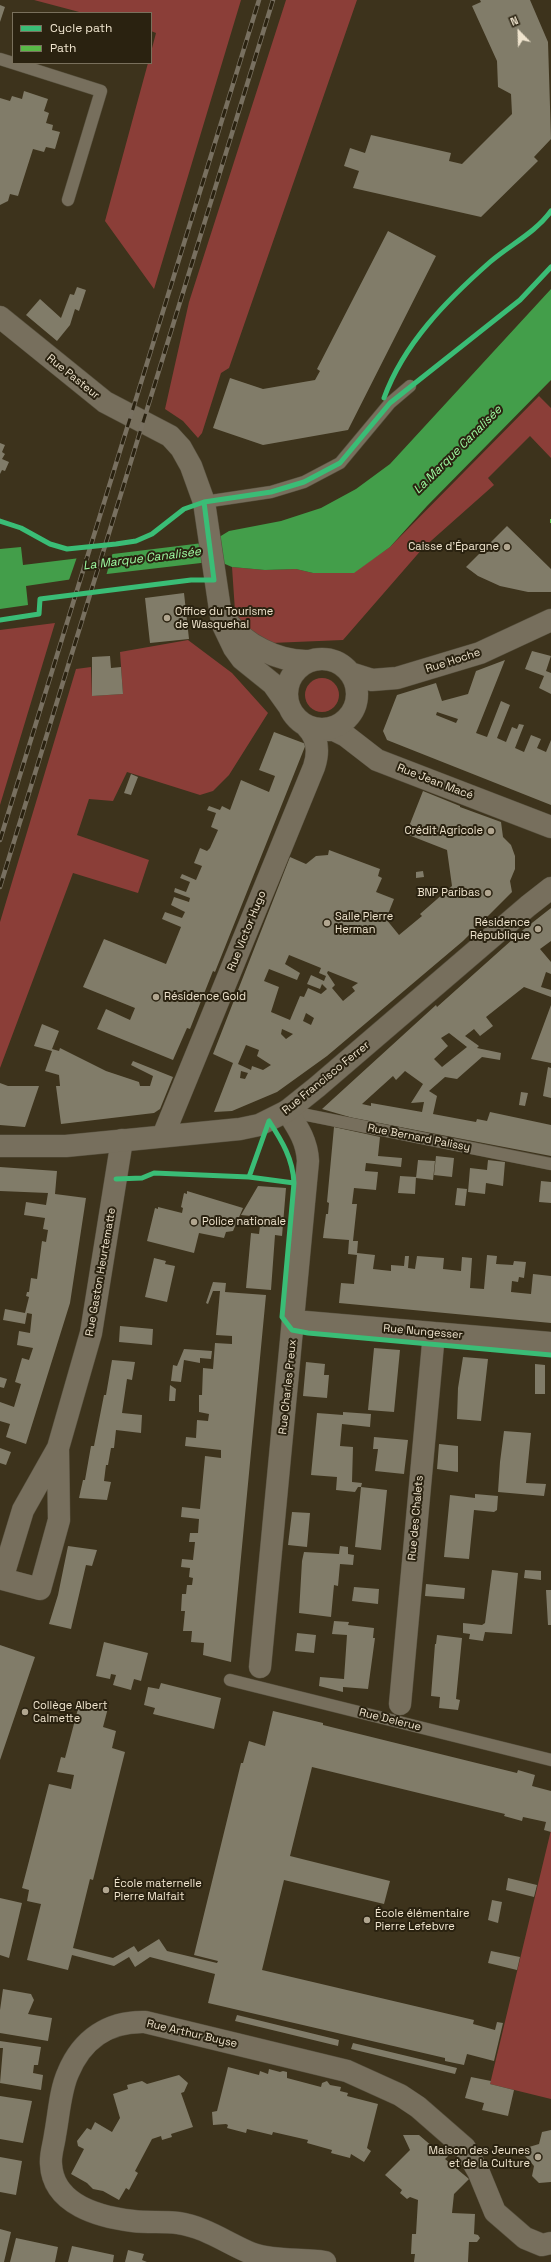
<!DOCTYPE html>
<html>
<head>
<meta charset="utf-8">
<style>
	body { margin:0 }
	#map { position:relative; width:551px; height:2262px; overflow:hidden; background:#3d331c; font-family:"Space Grotesk",sans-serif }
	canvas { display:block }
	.legend { position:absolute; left:12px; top:12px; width:140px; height:52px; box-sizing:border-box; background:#2a2210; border:1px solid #79705c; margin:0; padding:5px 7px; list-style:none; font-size:12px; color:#efe4ce }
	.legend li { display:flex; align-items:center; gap:8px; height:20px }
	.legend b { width:20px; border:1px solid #79705c }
	.north { position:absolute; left:499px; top:12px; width:40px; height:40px; -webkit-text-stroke:3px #2a2210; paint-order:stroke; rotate:337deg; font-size:11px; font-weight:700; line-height:16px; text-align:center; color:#efe4ce }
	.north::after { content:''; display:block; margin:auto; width:14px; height:18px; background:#efe4ce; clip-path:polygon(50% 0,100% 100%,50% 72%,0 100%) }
</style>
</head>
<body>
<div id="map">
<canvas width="551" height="2262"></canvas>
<ul class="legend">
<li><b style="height:5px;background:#3abd76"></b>Cycle path</li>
<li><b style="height:5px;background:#58b947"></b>Path</li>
</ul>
<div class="north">N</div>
</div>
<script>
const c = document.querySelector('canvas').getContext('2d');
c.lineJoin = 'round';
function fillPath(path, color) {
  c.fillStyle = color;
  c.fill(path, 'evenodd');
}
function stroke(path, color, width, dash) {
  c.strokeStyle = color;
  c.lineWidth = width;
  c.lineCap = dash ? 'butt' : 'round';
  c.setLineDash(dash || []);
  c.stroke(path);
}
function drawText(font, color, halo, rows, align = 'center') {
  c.font = font + ' "Space Grotesk",sans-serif';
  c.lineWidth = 4;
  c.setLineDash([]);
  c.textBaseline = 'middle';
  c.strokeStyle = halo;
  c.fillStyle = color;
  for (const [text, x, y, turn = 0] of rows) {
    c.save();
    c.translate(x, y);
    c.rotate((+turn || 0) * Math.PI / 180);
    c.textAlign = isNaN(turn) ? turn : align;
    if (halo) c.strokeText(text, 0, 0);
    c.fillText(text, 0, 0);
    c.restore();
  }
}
fillPath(new Path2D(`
	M34,0H241L154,289L105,221L148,63H151V52L156,33L151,31V13H83Z
	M286,0H357L229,368L221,373L202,433L198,438L183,421L165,409L189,302Z
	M539,396L551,408V458L530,436L488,478L494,485L423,548L343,640L271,643L242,627L235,611L232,567L265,570L296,569L313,573L354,572L390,547Z
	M55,623L0,805V630Z
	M188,640L232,673L268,713L229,775L213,791L200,795L127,772L113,801L89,799L77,835L149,860L138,893L73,873L0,1068V922L76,669L91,667L92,696L123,694L120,652Z
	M305 695a17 17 0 1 1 34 0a17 17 0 1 1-34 0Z
	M551,1830V2099L490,2084Z`), '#8b3e38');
fillPath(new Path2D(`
	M551,289V380L427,506L390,547L354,573H313L296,569L265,570L232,567L218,561L107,574L26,586L28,605L0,609V549L21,547L23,565L211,542L229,531L281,521L321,508L356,489L390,464Z`), '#439e4a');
fillPath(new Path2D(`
	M113,552L106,576L68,583L77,557Z`), '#3d331c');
fillPath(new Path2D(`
	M480,0H530L548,42L551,139L534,157L538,161L481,217L353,188L359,171L344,166L350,148L365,153L371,135L451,153L449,161L462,164L512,114L511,94L498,87L497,61L472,6L481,2Z
	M0,5L5,7L0,22Z
	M24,91L48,99L44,111L49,113L46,123L53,125L52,130L60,132L55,149L46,147L44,152L33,149L18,196L10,194L8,201L0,205V98L10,101L12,96L22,99Z
	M388,231L436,256L348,430L263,445L213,428L230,378L263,389L315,380L320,371L317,369Z
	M77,287L86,290L79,311L75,309L70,325L57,341L26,315L40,299L61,318L70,294L74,295Z
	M0,443L5,445L2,452L5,454L2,459L9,462L5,471L2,470L0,474Z
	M507,526L551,569V592H528L500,586L478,576L466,567Z
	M184,593L189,639L150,643L145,598Z
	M532,651L551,656L546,671L551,673V694L539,688L544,676L525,669Z
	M110,656L111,668L121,667L123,694L92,696V657Z
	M505,660L476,733L487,737L501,701L510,705L497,738L506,742L512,727L517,729L519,724L524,725L515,748L524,752L531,735L541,739L537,748L546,752L551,740V805L387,740L383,731L397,695L436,683L442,701L468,694L476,671ZM437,712L458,719L456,723L436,715Z
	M274,732L306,744L215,972L213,971L190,1029L187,1028L173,1060L97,1029L106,1009L130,1020L135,1008L83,987L104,939L166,964L181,927L162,919L165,912L182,918L185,912L171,905L174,897L189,902L190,898L174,892L175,888L186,892L190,882L180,878L182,874L196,880L202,866L194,863L200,848L207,851L210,848L218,830L211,827L216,813L207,810L209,806L220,810L222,806L230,810L241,780L269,792L275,776L259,770Z
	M131,774L138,777L131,795L124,793Z
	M423,791L460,806V807L501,822L503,837L511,845L515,856V869L510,881L512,892L463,941L327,1056L277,1092L232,1111L214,1112L233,1063L213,1054L290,857L306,864L316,856L328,855L329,850L380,869L378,876L382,878L376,892L394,899L386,919L399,935L422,916L420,914L452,886L447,850L406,834ZM289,955L321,968L319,973L326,976L324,981L311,975L307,984L320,989L322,984L327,989L321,994L308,988L304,997L300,996L290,1020L271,1012L279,987L264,981L269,969L297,980L300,973L285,964ZM328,971L358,983L352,987L355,991L343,1001L332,988L335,985L327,973ZM306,1013L314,1018L311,1025L303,1021ZM282,1029L293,1034L286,1039L281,1034ZM246,1045L259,1050L257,1056L271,1065L263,1070L252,1066L251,1070L238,1064ZM241,1071L248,1073L245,1079L240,1078Z
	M423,871L424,877L416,878V872Z
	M551,908V941L540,949L551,962V974L546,972L541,987L551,990V997L524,987L486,1017L493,1026L480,1036L474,1029L465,1036L479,1046L477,1048L501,1053L500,1060L482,1057L457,1079L445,1077L429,1091L437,1096L433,1114L476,1122L477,1119L487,1121L490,1112L551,1125V1156L353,1118L322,1109L436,1005L437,1007L523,930ZM449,1033L467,1047L442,1067L434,1059L448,1046L441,1038ZM405,1071L423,1084L411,1103L424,1102L422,1112L371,1103V1106L362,1104L393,1076L396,1080Z
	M551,1005V1063L531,1059Z
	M42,1024L59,1031L52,1049L59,1051L60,1048L106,1071L139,1082L140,1086H150L153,1076L131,1065L133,1061L173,1077L160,1109L154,1113L61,1124L56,1086H60L59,1075L45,1071L52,1051L34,1046Z
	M548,1067L551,1068V1098L543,1096Z
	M0,1083L8,1086H39L25,1127L0,1125Z
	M521,1092L528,1093L525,1106L519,1105Z
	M334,1127L380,1137L378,1156L402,1158L401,1167L366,1163L365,1171L378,1172L376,1190L354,1188L352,1204H357L353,1241H358L357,1253L375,1255L373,1269L391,1271V1265L404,1266L405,1256H409L408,1268L415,1269L417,1256L444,1258L443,1269L461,1271L462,1257L472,1258L470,1288L484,1289L487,1255L497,1256L496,1264L513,1265L514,1261L526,1262L524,1278L519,1277L518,1282L512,1281L511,1292L531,1294L533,1274L551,1276V1323L339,1303L341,1283L354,1284L357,1255L348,1254L349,1240L323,1238L326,1214H328L329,1203L327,1202Z
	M436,1156L454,1158L452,1177L434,1175Z
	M418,1160L435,1161L433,1180L416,1178Z
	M488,1160L505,1162L503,1186L486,1183L485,1194L468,1192L470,1168L487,1170Z
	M0,1167L57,1171L55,1194L86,1198L70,1303L26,1444L6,1437L10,1424L0,1421V1402L14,1407L21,1384L15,1382L22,1358L29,1360L33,1348L17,1345L19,1331L30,1333L32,1314L27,1313L25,1324L3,1320L5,1309L25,1313L29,1297L26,1296L27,1292H29L31,1278L37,1279L42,1241L46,1242L48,1230L43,1229L45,1218L24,1215L26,1202L46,1205L48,1193L0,1191Z
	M400,1176L416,1177L415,1194L398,1193Z
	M541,1181L551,1182V1203L539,1202Z
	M258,1186L286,1188L282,1236L275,1235L271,1290L246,1288L251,1233L259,1234L261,1217L241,1215Z
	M457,1188L467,1189L465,1206L455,1205Z
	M187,1191L243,1208L233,1231L226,1232L224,1238L199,1233L194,1253L147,1241L155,1208L158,1209V1207L182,1213L183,1208L181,1207L184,1193L187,1194Z
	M154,1258L166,1261L165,1264L175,1266L167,1302L145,1297Z
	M213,1282L226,1283L225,1292L266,1295L231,1662L203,1655L204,1643L191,1642L192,1631H183L185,1611H181L182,1594H186L187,1585H192L193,1578L189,1577L190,1568L181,1567L182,1559L193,1560L195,1542H189L190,1533H198L199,1519L181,1517L182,1507L200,1509L205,1456L221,1458V1450L185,1446L186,1437L196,1438L197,1420L208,1421L209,1414L199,1412V1395H202L203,1368L213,1369L215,1343L232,1344V1336L216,1335L220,1291H213L208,1304L206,1303Z
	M120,1326L153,1329L152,1345L119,1342Z
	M374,1348L400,1350L394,1412L368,1410Z
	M184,1349L212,1351L211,1359L200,1358V1363L184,1360L181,1382L171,1381L173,1365L177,1366Z
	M463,1357L488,1359L481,1421L457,1419L458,1388Z
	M112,1360L135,1362L132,1380L127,1379L122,1413L142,1415L141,1433L116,1430L114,1448H111L108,1465H106L104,1481L111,1482L107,1500L79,1498L83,1480H85L91,1446H94L104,1395H106Z
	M306,1362L325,1364L324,1375H329L327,1398L303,1396Z
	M535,1364L545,1365V1394H535Z
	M0,1377L7,1379L4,1388L0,1387Z
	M170,1385L176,1389L175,1401H169Z
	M343,1412L371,1414L370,1427L342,1424L340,1446L353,1447L352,1482L362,1483L361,1487L387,1490L381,1550L355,1547L361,1487H358L355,1492L336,1490L337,1477L311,1475L317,1413L343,1415Z
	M504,1431L531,1433L526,1483L546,1484L544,1496L498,1492L500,1462Z
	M374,1437L408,1440L404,1474L375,1471L378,1449H373Z
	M439,1444L458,1446V1472L437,1469Z
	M0,1448L11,1452L6,1465L0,1463Z
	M475,1494L498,1496L497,1510L494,1512L474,1510L469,1559L444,1557L450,1495L475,1498Z
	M292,1512L310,1513L307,1547L288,1545Z
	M68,1546L97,1550L92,1566L86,1565L71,1629L49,1624L58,1595Z
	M340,1546L348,1547V1554L354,1555L353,1565L340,1564L338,1586L334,1585L331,1617L299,1613L302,1561L304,1552L339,1554Z
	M492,1570L518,1573L512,1634L485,1632L483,1641L469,1639L470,1634L463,1633V1623L482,1625L485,1623Z
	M525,1570L541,1571V1580L524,1578Z
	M426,1584L465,1588L464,1599L425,1596Z
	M354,1587L379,1589L378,1604L352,1601Z
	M546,1590H551V1625H548Z
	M334,1621L349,1622L348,1625L374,1628L373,1638H375L368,1689L343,1687V1692L319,1686L320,1677L344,1679L347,1635L332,1634Z
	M297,1633L316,1635L314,1653L295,1651Z
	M437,1635L462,1638L456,1699L460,1700L458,1710L439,1708L440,1697L431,1696L435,1644H436Z
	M104,1642L148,1653L141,1681L134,1679L131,1690L113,1685L116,1675L111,1674L110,1679L96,1676Z
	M0,1645L35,1657L0,1760Z
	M161,1683L221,1698L214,1729L153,1714L155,1708L144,1705L148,1687L159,1689Z
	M80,1701L108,1708L103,1727L116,1731L112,1748L125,1752L93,1880L90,1879L73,1948L113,1958L134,1946L138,1952L159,1939L167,1951L217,1963L218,1961L194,1955L241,1763H243L249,1741L265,1746L273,1711L323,1723V1725L517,1773L518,1770L535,1775L532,1786L551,1791V1832L544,1830L546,1822L523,1817L522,1821L504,1816L505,1814L312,1767L290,1856L390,1881L384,1904L284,1880L262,1970L474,2020L473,2024L495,2030L497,2022L503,2023L494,2061L467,2054L464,2065L445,2061V2058L208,2003L215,1974L150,1957L135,1967L129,1957L114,1966L72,1955L68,1970L27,1960L41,1904L27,1901L29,1890L22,1888L49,1784L71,1789L74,1775L57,1772L61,1757L65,1758Z
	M508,1878L537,1885L534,1897L506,1890Z
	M0,1898L22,1903L9,1958L0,1955Z
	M492,1900L502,1902L498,1923L488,1920Z
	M491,1951L520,1957L517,1970L488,1963Z
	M3,1989L31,1994L34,2000L28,2014L52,2018L48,2041L0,2033V2010Z
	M237,2015L339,2040L338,2046L235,2021Z
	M0,2041L41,2047L38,2065H34L33,2073L43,2075L41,2090L0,2083L3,2048H0Z
	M353,2043L457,2068L455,2074L351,2049Z
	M228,2067L259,2075L260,2071L268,2074L269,2069L280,2072L283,2071L287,2072V2078L321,2087L322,2083L327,2081L330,2085L341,2087L340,2091L348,2093L347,2096L378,2104L367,2148L371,2151L364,2162L351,2154L350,2158L331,2153L332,2150L307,2143L308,2140L273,2132L272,2135L247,2129L246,2133L227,2128L228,2125L226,2124L213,2125L212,2112L217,2111Z
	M179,2075L188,2083L184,2092L181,2093L193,2127L171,2134L172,2137L162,2140L161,2136L152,2139L135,2171L138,2173L129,2190L126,2188L119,2200L103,2191L93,2189L87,2183L71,2174L84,2149L78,2146L77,2141L87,2128L91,2130L95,2122L112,2132L120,2118L113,2094L128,2089L127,2085L142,2081L147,2084Z
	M471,2077L491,2081L490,2084L514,2090L508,2116L482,2110L484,2103L465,2098Z
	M0,2096L32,2101L23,2143L0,2139Z
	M551,2130V2182L539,2183L532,2176L534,2166L525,2156L529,2147L539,2144L542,2132Z
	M403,2135H419L440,2153L446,2152L448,2156L445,2159L469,2179L454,2194L452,2213L475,2214L474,2234L478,2235L480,2238L477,2242H469L468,2262H414L415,2254H411L412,2234H416L418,2200L410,2197L407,2199L400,2193L402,2190L385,2175L410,2150Z
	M0,2157L22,2161L16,2195L0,2192Z
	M0,2229L11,2232L4,2262H0Z
	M16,2238L58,2247L55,2262H10Z
	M72,2246L114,2255L113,2262H68Z
	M128,2250L144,2254L142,2260L147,2262H125Z`), '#817c69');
const lane = new Path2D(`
	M0,59L13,63
	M13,63L101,91L68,200
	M204,502L271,492L304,482L340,463L390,403L410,386
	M287,1111L551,1164
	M230,1680L551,1760`);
const street = new Path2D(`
	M324,730H334L346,736L377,760L551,827
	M294,1321L551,1343
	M58,1448L59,1520L40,1589L2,1579L23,1510L58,1448L91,1333L122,1140
	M260,1667L308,1161C307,1141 298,1128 287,1111
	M400,1704L434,1333
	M325,2262C301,2258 277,2262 253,2254C228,2244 206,2227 178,2223C163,2221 148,2223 133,2221C100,2217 53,2205 51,2164C50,2155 54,2144 55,2135C59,2114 60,2091 68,2073C82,2039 109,2021 145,2022L347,2071L400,2095L418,2107L465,2148L479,2173L495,2212L525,2238L542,2245L551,2243`);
const secondary = new Path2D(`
	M0,317L105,402L170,436L181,448L191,466L204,502L222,623L234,648L242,659L273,684L288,705
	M226,620C244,644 278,662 308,661
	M287 694a35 35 0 1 1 70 0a35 35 0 1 1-70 0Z
	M350,673L372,680L397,678L480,653L551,620
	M163,1136L314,767C319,752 318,738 307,727
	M0,1146H66L240,1129L259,1125L287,1111L317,1087L528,906L551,888`);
stroke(lane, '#57503e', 13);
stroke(street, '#57503e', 23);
stroke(secondary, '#57503e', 23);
stroke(lane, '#776f5d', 12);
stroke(street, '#776f5d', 22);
stroke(secondary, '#776f5d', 22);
const rail = new Path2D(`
	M0,840L259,0
	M0,887L273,0`);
stroke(rail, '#787060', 4.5);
stroke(rail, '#2a2210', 3, [9]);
stroke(new Path2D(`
	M550,521H551`), '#58b947', 4, [8, 4]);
stroke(new Path2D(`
	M384,398C404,343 447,300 490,262C511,244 535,233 551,211
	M0,521L21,528L50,544L67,549L116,544L136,541L152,534L184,509L204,502L271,492L304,482L340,463L390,403L520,300L551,267
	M0,620L39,614L40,599L191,580H214L204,502
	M269,1121C282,1141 293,1159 294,1183L282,1317L292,1330L308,1333L551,1355
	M249,1177L269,1121
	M116,1179L142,1178L154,1173L249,1177L294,1183`), '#3abd76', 5);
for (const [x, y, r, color] of [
	[507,547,4,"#b1a690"],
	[167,618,4,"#b1a690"],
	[491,831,4,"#b1a690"],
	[488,893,4,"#b1a690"],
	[327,923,4,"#b1a690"],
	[538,929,4,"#b1a690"],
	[156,997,4,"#b1a690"],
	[194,1222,4,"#b1a690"],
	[25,1712,4,"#b1a690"],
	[106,1890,4,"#b1a690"],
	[367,1920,4,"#b1a690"],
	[538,2157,4,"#b1a690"]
]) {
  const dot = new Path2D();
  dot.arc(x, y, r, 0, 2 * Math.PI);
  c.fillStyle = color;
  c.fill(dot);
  stroke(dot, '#2a2210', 1.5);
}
drawText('11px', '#efe4ce', '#2a2210', [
	["Rue Pasteur",73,377,39],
	["Rue Hoche",453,661,-18],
	["Rue Jean Macé",435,782,21],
	["Rue Victor Hugo",247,931,-68],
	["Rue Francisco Ferrer",326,1078,-39],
	["Rue Bernard Palissy",419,1138,11],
	["Rue Gaston Heurtematte",101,1272,-80],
	["Rue Nungesser",423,1332,5],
	["Rue Charles Preux",288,1387,-84],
	["Rue des Chalets",416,1518,-85],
	["Rue Delerue",390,1720,14],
	["Rue Arthur Buyse",192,2034,13]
]);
drawText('11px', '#efe4ce', '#2a2210', [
	["Caisse d'Épargne",499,547,"right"],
	["Office du Tourisme",175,612],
	["de Wasquehal",175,625],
	["Crédit Agricole",483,831,"right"],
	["BNP Paribas",480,893,"right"],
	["Salle Pierre",335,917],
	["Herman",335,930],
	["Résidence",530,923,"right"],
	["République",530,936,"right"],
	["Résidence Gold",164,997],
	["Police nationale",202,1222],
	["Collège Albert",33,1706],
	["Calmette",33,1719],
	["École maternelle",114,1884],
	["Pierre Malfait",114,1897],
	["École élémentaire",375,1914],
	["Pierre Lefebvre",375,1927],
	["Maison des Jeunes",530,2151,"right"],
	["et de la Culture",530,2164,"right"]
], 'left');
drawText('italic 12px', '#9efca2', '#2a2210', [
	["La Marque Canalisée",458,450,-45],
	["La Marque Canalisée",142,559,-7]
]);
</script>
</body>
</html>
